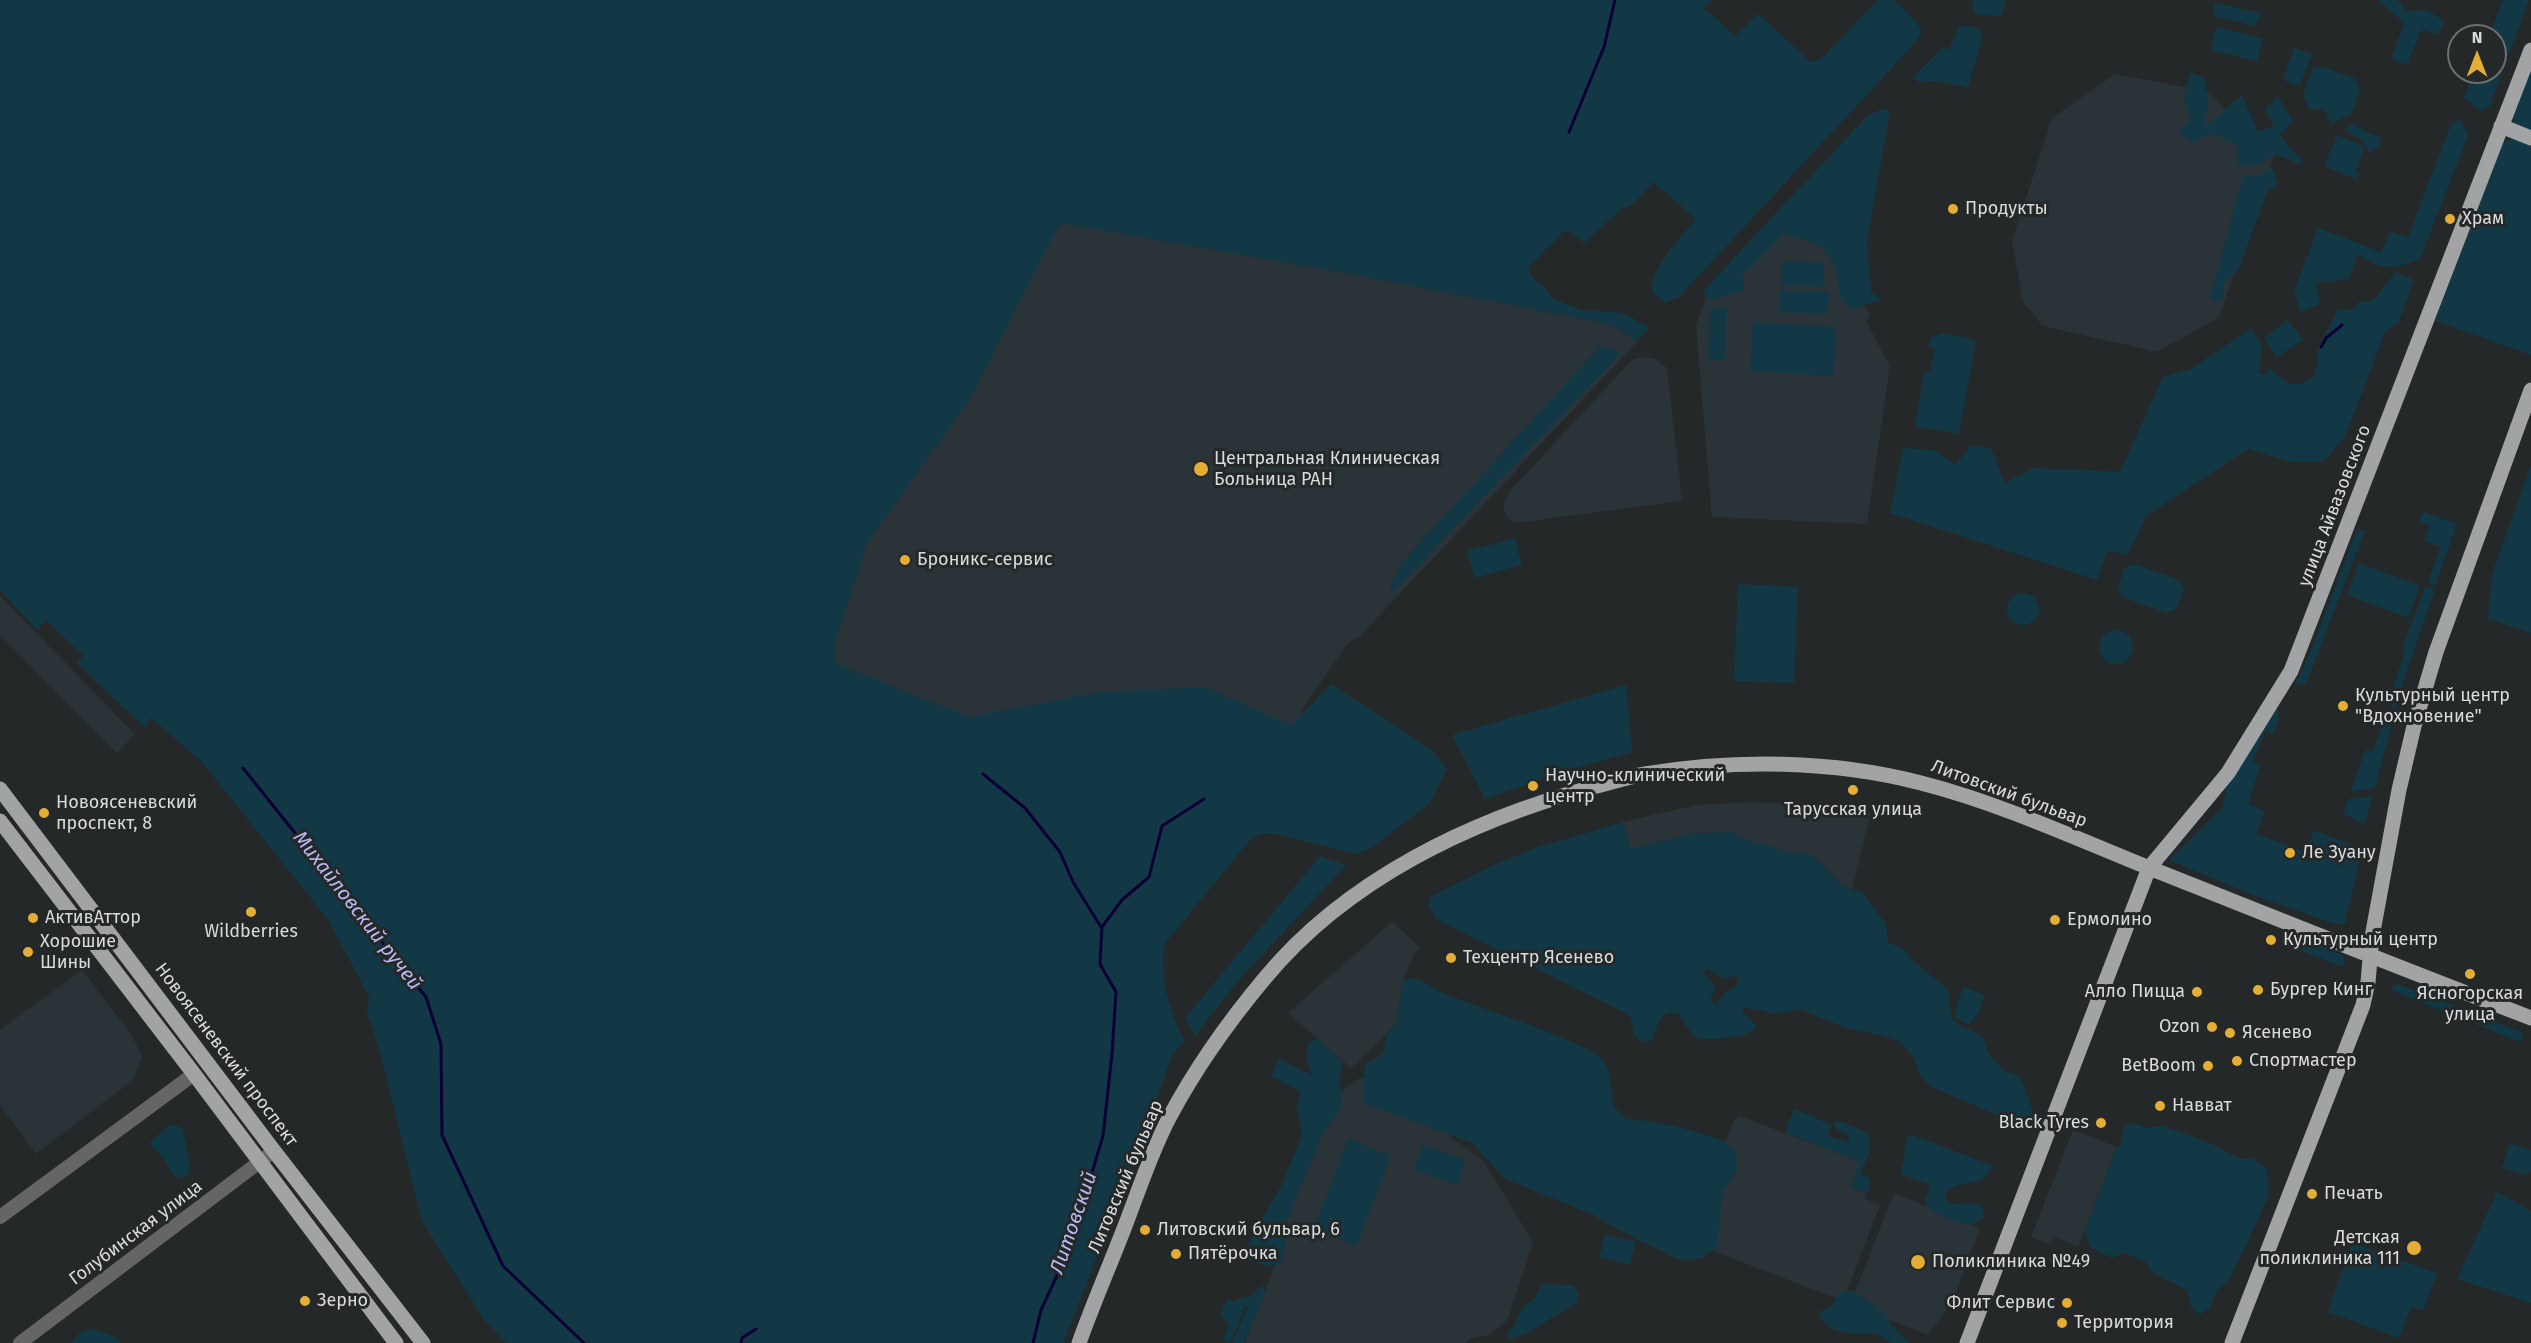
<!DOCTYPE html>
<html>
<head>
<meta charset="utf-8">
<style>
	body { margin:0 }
	#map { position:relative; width:2531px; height:1343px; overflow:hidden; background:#252829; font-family:"Fira Sans",sans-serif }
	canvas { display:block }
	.north { position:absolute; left:2447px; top:24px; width:60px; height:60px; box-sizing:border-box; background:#252829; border:2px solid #6d7071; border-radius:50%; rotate:0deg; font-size:16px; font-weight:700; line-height:24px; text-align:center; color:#d9dbdc }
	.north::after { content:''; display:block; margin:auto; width:21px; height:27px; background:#e4ae35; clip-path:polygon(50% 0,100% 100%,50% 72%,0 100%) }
</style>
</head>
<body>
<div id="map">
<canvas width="2531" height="1343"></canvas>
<div class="north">N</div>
</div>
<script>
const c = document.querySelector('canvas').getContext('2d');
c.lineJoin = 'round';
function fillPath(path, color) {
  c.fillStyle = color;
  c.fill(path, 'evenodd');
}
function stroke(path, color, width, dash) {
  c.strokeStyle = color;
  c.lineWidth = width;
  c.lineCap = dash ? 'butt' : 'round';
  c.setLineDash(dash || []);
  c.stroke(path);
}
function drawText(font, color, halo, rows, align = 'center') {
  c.font = font + ' "Fira Sans",sans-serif';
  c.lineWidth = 6;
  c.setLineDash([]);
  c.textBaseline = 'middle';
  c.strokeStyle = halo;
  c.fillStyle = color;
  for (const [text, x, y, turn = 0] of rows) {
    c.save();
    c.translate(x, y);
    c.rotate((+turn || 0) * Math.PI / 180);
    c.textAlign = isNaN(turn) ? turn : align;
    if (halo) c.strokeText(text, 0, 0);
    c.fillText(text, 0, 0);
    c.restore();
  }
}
fillPath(new Path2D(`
	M2115,74L2206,91L2275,153L2219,317L2157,352L2043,326L2023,302L2012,241L2052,118Z
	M1786,218L1813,226L1870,315L1866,321L1890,366L1867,524L1712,517L1696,326L1707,293Z
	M1061,223L1356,275L1598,322L1618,328L1637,342L1359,637L1348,643L1301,711L1430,803L1403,824L969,724L831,674L836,593Z
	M1644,357L1655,359L1667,368L1682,501L1515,523L1507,517L1503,507L1509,492L1633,359Z
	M0,596L135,734L117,753L0,635Z
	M1752,802L1827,804L1871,812L1852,889L1842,886L1813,855L1780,850L1735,836V832L1696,833L1630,849L1623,822L1696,805Z
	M1392,922L1420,947L1413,956L1403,981L1396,1024L1351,1068L1288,1013Z
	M82,970L133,1037L142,1057L133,1080L36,1154L0,1105V1030Z
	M1367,1076L1427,1094L1452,1139L1482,1159L1533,1242L1508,1319L1490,1335L1471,1338L1466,1343H1245L1276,1262L1271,1259L1327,1115L1341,1091L1356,1080Z
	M1740,1116L1861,1162L1851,1187L1867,1193L1865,1199L1880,1205L1843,1301L1687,1241L1734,1120Z
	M2073,1130L2117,1147L2078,1247L2054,1237L2050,1244L2031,1237Z
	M1894,1193L1980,1228L1953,1301L1928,1335L1857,1307L1854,1295Z`), '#2a3337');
fillPath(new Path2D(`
	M0,0H1712L1704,8L1735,36L1758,14L1811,62L1822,58L1878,0H1894C1901,6 1923,25 1921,33C1920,37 1917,39 1916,42L1679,297L1665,303L1653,293C1646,273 1683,234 1696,219L1653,182L1632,205L1622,208L1584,243L1573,233L1564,231L1529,267L1531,276L1544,287L1553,299L1581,310L1624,313L1649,328L1636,341L1618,328L1598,322L1356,275L1060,223L970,399L867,543L835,643V663L969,717L1099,692L1205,687L1291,725L1331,684L1434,752L1447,769L1430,803L1371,848L1355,854L1272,833L1261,834L1250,840L1166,942C1157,967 1171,1019 1185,1041L1172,1055L1141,1146L1063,1343H506L483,1318L422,1221L380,1052L367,1012L369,997L329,921L201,761L151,718L145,728L77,663L83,656L46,620L37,630L0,590Z
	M1972,0H2006L2001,16L1974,14Z
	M2379,0H2398L2406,11L2427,10L2445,21L2438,34L2421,30L2407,65L2391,59L2404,23Z
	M2503,0H2529L2489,107L2480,111L2464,97L2474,72H2495V36H2489Z
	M2214,3L2262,13L2255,26L2214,16Z
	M1965,25L1978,28L1983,36L1968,88L1938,81L1918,82L1913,77L1942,48L1949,49L1959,28Z
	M2216,27L2263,38L2257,61L2210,50Z
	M2294,48L2312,54L2300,86L2283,80Z
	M2324,67L2356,79L2360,91L2351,114L2331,124L2324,109L2309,110L2303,93L2313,68Z
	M2531,67V133L2513,125V114Z
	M2190,72L2205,78L2208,103L2204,128L2242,95L2258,132L2274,126L2265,109L2278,96L2293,121L2279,135L2304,162L2299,164L2276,154L2257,165H2237L2238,147L2212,133L2193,143L2178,131L2190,120L2184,98Z
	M1883,109L1890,111L1867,241L1871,292L1881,300L1851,309L1840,298C1840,283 1835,262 1824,250C1816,241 1795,238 1784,234L1742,275L1744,291L1708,301L1703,291L1868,115Z
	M2461,119L2468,136L2420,259C2393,269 2382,272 2358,254L2349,279L2316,283L2320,304L2300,312L2294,291L2318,228L2381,252L2390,232L2408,237L2451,124Z
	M2353,123L2365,131L2381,137L2380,146L2370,153L2362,140L2345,131Z
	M2337,135L2365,147L2355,172L2360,174L2357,180L2324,166Z
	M2514,138L2531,145V355L2435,321L2502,143Z
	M2272,167L2278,185L2267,192L2238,271L2223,282L2224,296L2215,302L2210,296L2243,176H2258Z
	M1782,261L1824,263L1823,287L1781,285Z
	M2396,272L2414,280L2398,323L2385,332L2345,437L2323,462H2291L2248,449L2146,516L2128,555L2107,551L2097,580L1890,513L1903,448L1934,450L1956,465L1970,446L1991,448L2004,483L2033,468L2120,472L2163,377L2191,369L2251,328L2262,345L2259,373L2265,375L2270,368L2288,384H2301L2315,375L2319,345L2338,310L2353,309L2359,302H2372Z
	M1780,290L1829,292L1828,314L1779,312Z
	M1710,308L1727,309L1725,360L1708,359Z
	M2288,320L2303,340L2277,357L2264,338Z
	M1753,322L1836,327L1833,376L1750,371Z
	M1942,333L1976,340L1959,434L1915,426L1924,372L1933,373L1930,369L1935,348L1928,347L1931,338Z
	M1600,346L1620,351L1614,361L1390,595L1392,581L1404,560Z
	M2531,465V633L2488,619L2492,574Z
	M2423,512L2457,524L2435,586L2428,581L2440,547L2424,541L2430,526L2419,522Z
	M2361,529L2365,531L2306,684L2295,685L2310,653L2356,532Z
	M1515,538L1522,565L1475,578L1467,551Z
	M2359,563L2420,586L2408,618L2347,595Z
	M2133,564L2179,580L2184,589L2177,608L2167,613L2122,597L2118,587L2124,569Z
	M1738,584L1798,587L1794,683L1734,681Z
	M2431,586L2434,592L2403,682L2375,788L2351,792L2365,750L2373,751L2385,715H2389L2398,690L2393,687L2404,655L2403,645L2425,588Z
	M2007 609a16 16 0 1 1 32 0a16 16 0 1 1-32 0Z
	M2099 647a17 17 0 1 1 34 0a17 17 0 1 1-34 0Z
	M1626,685L1632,752L1556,774L1485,799L1452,735Z
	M2275,708L2278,711L2279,720L2273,734L2265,731L2253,761L2260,765L2249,804L2265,811L2256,834L2306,852L2314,830L2362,849L2345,924H2335L2258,897L2169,860L2223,807C2224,775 2257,736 2275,708Z
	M2372,796L2365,824L2343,814L2348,799Z
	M1623,822L1630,849L1696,833L1735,832V836L1780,850L1813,855L1842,886L1862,892L1886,924L1888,943C1909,948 1905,954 1918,965C1928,974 1940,980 1948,990L1951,1015L1954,1022L1978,1034L1984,1039L1988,1052L1995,1061L2006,1072L2014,1074L2022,1081L2032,1109V1123L2028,1125L2015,1123L1932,1087L1920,1076L1914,1058L1900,1042L1881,1035L1846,1028L1799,1009L1774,1014L1757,1009L1743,1008L1742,1012L1755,1024V1029C1747,1037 1705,1042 1694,1037L1679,1014C1660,1007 1657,1028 1652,1040L1644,1042L1634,1035L1631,1018L1627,1014L1436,919L1428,905L1430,897L1498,863L1536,848ZM1708,969L1723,978L1735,976L1738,980L1736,987L1726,992L1716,1004L1710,1000L1715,990L1712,982L1704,974V971Z
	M1320,856L1346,865L1236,983L1195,1036L1185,1018Z
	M2297,942L2327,948L2342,955L2345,960L2343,967L2294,948Z
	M1410,978C1424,979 1434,990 1447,995C1485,1009 1523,1022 1560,1037C1573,1043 1590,1048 1601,1058C1613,1071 1611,1090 1613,1106L1626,1119L1650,1121L1690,1130L1718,1139L1728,1143L1736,1151L1737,1170L1723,1191L1717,1247L1702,1258L1681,1261L1602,1221L1594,1215L1505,1179L1472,1143L1363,1103L1364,1070L1366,1064L1383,1053L1387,1033L1396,1024L1403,981Z
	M2398,984L2524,1033L2520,1042L2391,990L2393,986Z
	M1964,987L1985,995L1978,1014L1969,1024L1955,1018L1956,1005Z
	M1316,1038L1343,1062L1339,1078L1342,1101L1340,1109L1323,1134L1289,1216C1283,1232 1290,1250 1280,1264L1266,1266L1248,1260L1243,1253L1281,1186L1302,1136L1297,1104L1300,1091L1271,1076L1279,1059L1312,1075L1307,1061V1045Z
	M1794,1109L1832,1125L1828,1136L1848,1142L1850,1139C1846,1131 1837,1133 1834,1125L1836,1121L1843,1122L1868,1133L1870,1152L1860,1174L1870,1178L1869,1191L1867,1193L1851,1187L1860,1162L1785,1132Z
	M2134,1123L2146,1128L2164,1126L2212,1144L2241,1159L2253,1158L2267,1169L2269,1194L2248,1241L2228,1281L2217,1290L2210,1308L2201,1314C2189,1310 2189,1301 2187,1290L2152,1273L2145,1261L2123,1253L2112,1258L2091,1248L2084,1232L2117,1147L2122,1144L2121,1136L2125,1126Z
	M173,1125L183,1128C184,1144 191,1156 189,1173C175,1187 169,1166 163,1157C158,1152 153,1149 150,1142C158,1137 164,1127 173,1125Z
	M1909,1134L1994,1166L1982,1180L1955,1186L1946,1192V1199L1951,1204L1974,1203L1982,1206L1984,1215C1972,1237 1937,1215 1924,1203L1930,1185L1900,1174C1905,1160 1904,1148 1909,1134Z
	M1348,1139L1391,1156L1356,1246L1314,1229Z
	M2510,1143L2531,1150V1172L2523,1175L2502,1168Z
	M1422,1145L1465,1160L1457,1185L1414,1170Z
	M2497,1192L2531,1211V1303L2457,1279Z
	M1605,1234L1636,1242L1630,1265L1599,1257Z
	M2352,1243L2437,1273L2423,1311L2411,1307L2399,1338L2328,1312Z
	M1542,1284L1573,1285L1578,1293L1577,1303L1525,1334L1510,1339L1507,1337V1332L1513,1328L1523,1307L1535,1298Z
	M1264,1286L1265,1294L1244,1343H1232L1248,1307L1242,1304L1245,1307L1230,1343L1223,1340L1229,1324L1220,1315L1227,1299L1234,1302C1239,1296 1246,1299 1252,1295C1258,1291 1257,1287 1264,1286Z
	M1851,1290L1884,1312L1891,1325L1909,1343H1890C1876,1326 1853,1338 1835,1330C1829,1328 1824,1322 1820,1318V1312L1833,1305L1838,1293Z
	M92,1329L113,1336L121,1343H71L80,1333Z`), '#123846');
stroke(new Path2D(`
	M1569,132L1604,47L1615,0
	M2321,347L2326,338L2342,325
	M243,768L426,997L441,1044L442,1135L503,1266L584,1343
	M983,774L1025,808L1060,852L1073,882L1101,927
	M741,1343L742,1338L756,1329
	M1033,1343L1041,1310L1068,1252L1103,1136L1112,1054L1116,992L1100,964L1102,927L1122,900L1149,877L1162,826L1204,799`), '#0d0035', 3);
stroke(new Path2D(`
	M0,1217L194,1074
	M20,1343L274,1151`), '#656567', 14);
stroke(new Path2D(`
	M2501,126L2531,138
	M0,789L274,1151L423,1343
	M0,821L194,1074L396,1343
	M1079,1343C1093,1304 1110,1265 1125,1226C1139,1190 1151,1152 1169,1118C1195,1069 1229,1021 1265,978C1347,879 1471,820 1593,787C1610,783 1627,777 1645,774C1734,759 1833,760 1921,783C1999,803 2073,837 2147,867C2275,918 2402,969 2531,1018
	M1967,1343L2149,868L2228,773L2291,671L2531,50
	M2232,1343L2363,1005L2368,982L2372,937L2399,790L2414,726L2436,652L2531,390`), '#a1a3a5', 15);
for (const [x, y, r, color] of [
	[1953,209,6,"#e4ae35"],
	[2450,219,6,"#e4ae35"],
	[1201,469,8,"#e4ae35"],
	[905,560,6,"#e4ae35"],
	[2343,706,6,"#e4ae35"],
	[1533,786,6,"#e4ae35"],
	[1853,790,6,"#e4ae35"],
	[44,813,6,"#e4ae35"],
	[2290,853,6,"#e4ae35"],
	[251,912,6,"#e4ae35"],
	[33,918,6,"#e4ae35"],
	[2055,920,6,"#e4ae35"],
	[2271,940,6,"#e4ae35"],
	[28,952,6,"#e4ae35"],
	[1451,958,6,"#e4ae35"],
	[2470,974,6,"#e4ae35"],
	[2258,990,6,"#e4ae35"],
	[2197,992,6,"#e4ae35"],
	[2212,1027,6,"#e4ae35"],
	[2230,1033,6,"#e4ae35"],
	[2237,1061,6,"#e4ae35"],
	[2208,1066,6,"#e4ae35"],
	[2160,1106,6,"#e4ae35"],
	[2101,1123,6,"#e4ae35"],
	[2312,1194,6,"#e4ae35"],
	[1145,1230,6,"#e4ae35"],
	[2414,1248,8,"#e4ae35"],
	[1176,1254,6,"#e4ae35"],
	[1918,1262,8,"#e4ae35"],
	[305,1301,6,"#e4ae35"],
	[2067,1303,6,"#e4ae35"],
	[2062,1323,6,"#e4ae35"]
]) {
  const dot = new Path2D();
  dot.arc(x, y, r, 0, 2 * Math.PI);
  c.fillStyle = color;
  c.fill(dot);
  stroke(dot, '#252829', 2);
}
drawText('18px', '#d9dbdc', '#252829', [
	["Продукты",1965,209],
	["Храм",2462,219],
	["Центральная Клиническая",1214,459],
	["Больница РАН",1214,480],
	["Броникс-сервис",917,560],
	["Культурный центр",2355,696],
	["\"Вдохновение\"",2355,717],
	["Научно-клинический",1545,776],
	["центр",1545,797],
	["Новоясеневский",56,803],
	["проспект, 8",56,824],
	["Тарусская улица",1853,810,"center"],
	["Ле Зуану",2302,853],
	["АктивАттор",45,918],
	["Ермолино",2067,920],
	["Wildberries",251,932,"center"],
	["Культурный центр",2283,940],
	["Хорошие",40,942],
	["Шины",40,963],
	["Техцентр Ясенево",1463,958],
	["Бургер Кинг",2270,990],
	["Алло Пицца",2185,992,"right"],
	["Ясногорская",2470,994,"center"],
	["улица",2470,1015,"center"],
	["Ozon",2200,1027,"right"],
	["Ясенево",2242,1033],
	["Спортмастер",2249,1061],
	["BetBoom",2196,1066,"right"],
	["Навват",2172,1106],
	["Black Tyres",2089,1123,"right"],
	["Печать",2324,1194],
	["Литовский бульвар, 6",1157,1230],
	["Детская",2400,1238,"right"],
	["поликлиника 111",2400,1259,"right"],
	["Пятёрочка",1188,1254],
	["Поликлиника №49",1932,1262],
	["Зерно",317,1301],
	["Флит Сервис",2055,1303,"right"],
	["Территория",2074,1323]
], 'left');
drawText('18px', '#d9dbdc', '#252829', [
	["улица Айвазовского",2335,506,-69],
	["Литовский бульвар",2009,794,20],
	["Новоясеневский проспект",226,1055,53],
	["Литовский бульвар",1126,1177,-67],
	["Голубинская улица",136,1233,-37]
]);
drawText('italic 20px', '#b8b9f0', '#252829', [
	["Михайловский ручей",357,911,52],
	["Литовский",1074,1223,-71]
]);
</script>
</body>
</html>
